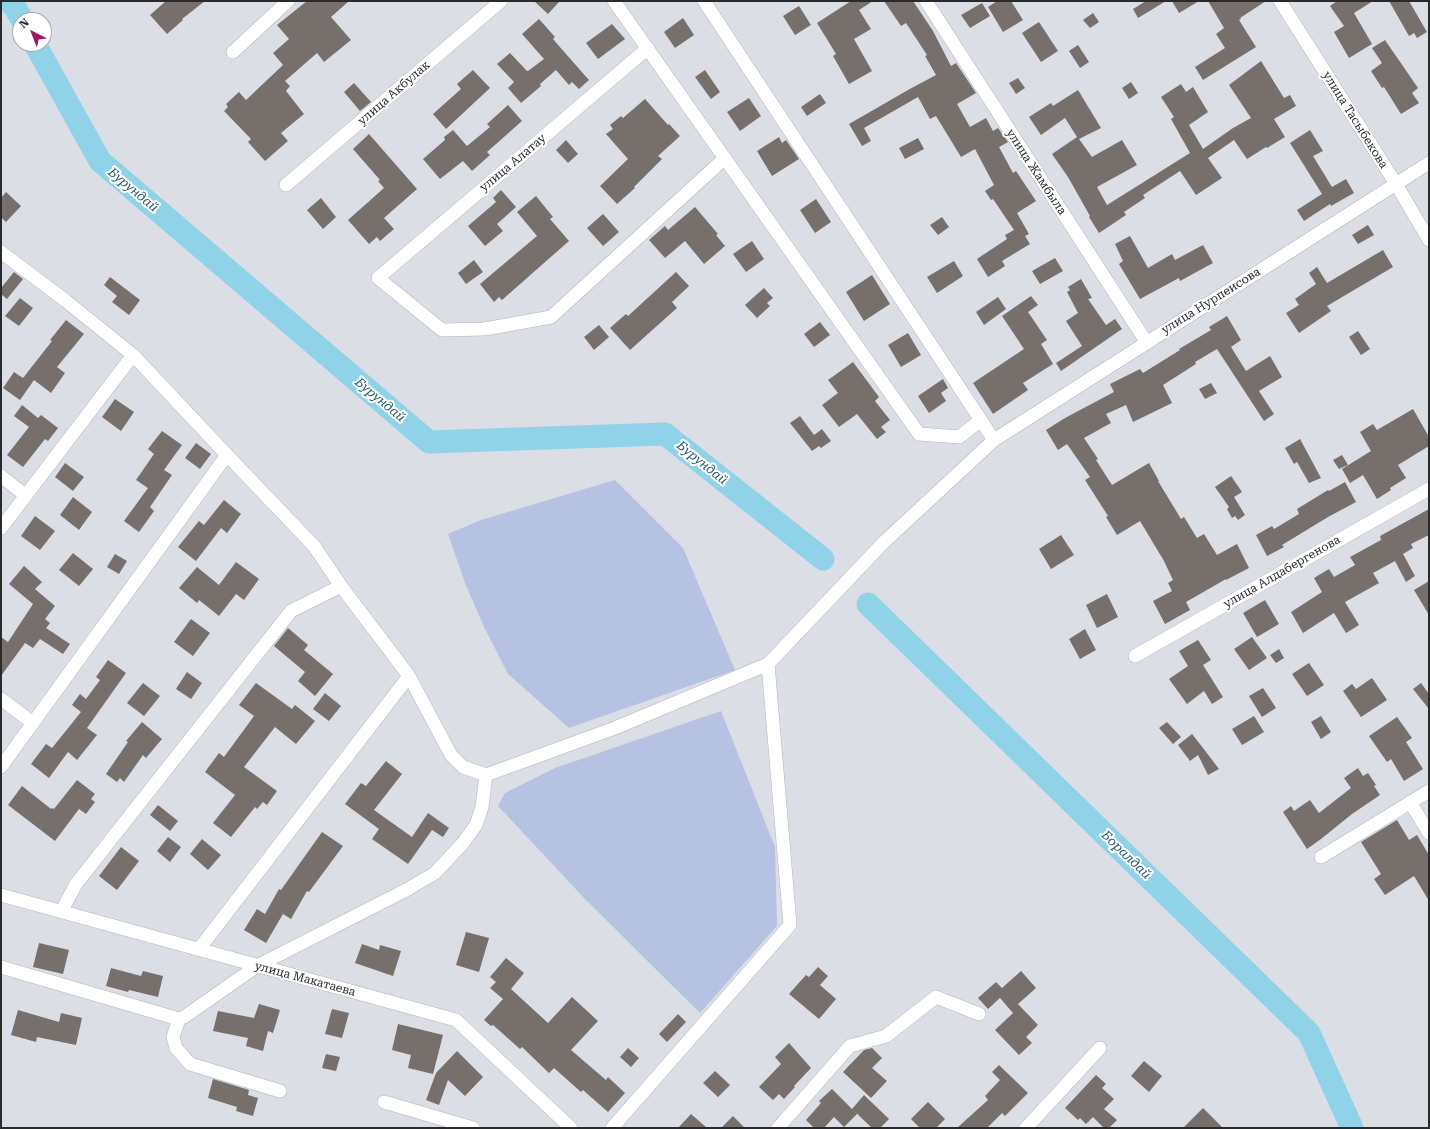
<!DOCTYPE html>
<html>
<head>
<meta charset="utf-8">
<style>
	body { margin:0 }
	#map { position:relative; width:1430px; height:1129px; overflow:hidden; background:#dbdee5; font-family:"Roboto Serif",serif }
	canvas { display:block }
	.frame { position:absolute; inset:0; border:2px solid #292a2c; pointer-events:none }
	.north { position:absolute; left:12px; top:12px; width:40px; height:40px; box-sizing:border-box; background:#fff; border:1px solid #a9aaab; border-radius:50%; rotate:318deg; font-size:11px; font-weight:700; line-height:16px; text-align:center; color:#292a2c }
	.north::after { content:''; display:block; margin:auto; width:14px; height:18px; background:#9e1867; clip-path:polygon(50% 0,100% 100%,50% 72%,0 100%) }
</style>
</head>
<body>
<div id="map">
<canvas width="1430" height="1129"></canvas>
<div class="frame"></div>
<div class="north">N</div>
</div>
<script>
const c = document.querySelector('canvas').getContext('2d');
c.lineJoin = 'round';
function fillPath(path, color) {
  c.fillStyle = color;
  c.fill(path, 'evenodd');
}
function stroke(path, color, width, dash) {
  c.strokeStyle = color;
  c.lineWidth = width;
  c.lineCap = dash ? 'butt' : 'round';
  c.setLineDash(dash || []);
  c.stroke(path);
}
function drawText(font, color, halo, rows, align = 'center') {
  c.font = font + ' "Roboto Serif",serif';
  c.lineWidth = 4;
  c.setLineDash([]);
  c.textBaseline = 'middle';
  c.strokeStyle = halo;
  c.fillStyle = color;
  for (const [text, x, y, turn = 0] of rows) {
    c.save();
    c.translate(x, y);
    c.rotate((+turn || 0) * Math.PI / 180);
    c.textAlign = isNaN(turn) ? turn : align;
    if (halo) c.strokeText(text, 0, 0);
    c.fillText(text, 0, 0);
    c.restore();
  }
}
fillPath(new Path2D(`
	M615,480L683,548L735,670L569,728L508,674L484,627L465,583L448,534L481,520Z
	M721,711L775,847L777,926L700,1013L586,900L498,806L505,793L555,768Z`), '#b5c2e1');
stroke(new Path2D(`
	M9,1L15,7L22,20
	M35,44L100,161L429,442L665,434L823,559
	M868,604L1309,1033L1352,1128`), '#90d2e8', 23);
fillPath(new Path2D(`
	M166,1H205L182,19L183,20L167,34L150,15Z
	M307,1H349L331,17L351,40L324,62L317,53L285,81L290,86L286,91L304,114L281,133L288,141L265,161L248,142L251,139L224,111L228,107L226,104L239,92L246,100L283,65L273,53L289,39L277,25Z
	M534,1H560L548,14Z
	M851,1H873L859,10L871,29L854,39L872,71L849,84L833,56L836,54L817,23Z
	M884,1H913L933,31L951,66L956,63L976,93L957,104L970,127L986,118L993,131L998,128L1008,142L999,147L1013,173L1016,171L1036,201L1017,213L1029,234L1025,236L1030,244L1002,261L1005,266L988,277L977,259L1007,239L1005,235L1014,230L993,199L991,200L985,191L994,185L975,149L961,157L936,116L930,119L918,97L864,128L871,141L862,146L849,124L908,90L936,75L925,56L927,55L906,23L901,26Z
	M997,1H1011L1023,20L1003,32L988,7Z
	M1146,1H1166L1138,18L1133,9Z
	M1172,1H1199L1179,13Z
	M1208,1H1266L1240,18L1241,19L1239,20L1256,47L1203,80L1195,67L1225,48L1216,34L1224,28Z
	M1337,1H1373L1354,13L1372,44L1349,58L1334,32L1344,26L1330,6Z
	M1389,1H1409L1427,32L1417,38L1414,33L1409,36Z
	M982,3L990,16L970,28L961,15Z
	M799,6L811,25L795,35L783,16Z
	M1093,13L1099,22L1090,28L1083,20Z
	M683,18L694,35L675,48L664,32Z
	M539,19L555,37L553,39L566,54L589,80L579,89L572,82L569,85L556,70L540,84L541,86L521,103L508,88L514,82L497,64L510,53L527,71H528L544,59L522,34Z
	M1039,22L1058,51L1041,62L1022,33Z
	M612,24L625,39L598,59L586,43Z
	M1385,40L1418,88L1412,93L1419,103L1401,114L1384,87L1382,88L1371,71L1382,63L1372,48Z
	M1078,45L1089,62L1080,68L1069,51Z
	M1261,61L1284,98L1290,95L1296,106L1274,119L1285,137L1267,148L1266,147L1247,159L1234,140L1208,158L1222,178L1196,195L1180,171L1143,195L1145,198L1124,212L1126,215L1099,233L1089,217L1090,216L1068,177L1052,154L1077,137L1065,118L1041,135L1029,117L1051,103L1053,106L1078,90L1101,128L1079,139L1092,157L1122,140L1137,165L1097,187L1107,205L1190,153L1171,119L1174,117L1161,97L1181,84L1186,92L1193,87L1208,112L1189,125L1203,149L1233,128L1251,118L1229,85Z
	M473,70L490,88L446,129L433,114L461,89L457,84Z
	M705,70L720,92L711,99L695,77Z
	M1018,78L1025,88L1016,94L1009,83Z
	M1131,82L1138,93L1129,99L1122,88Z
	M354,83L371,102L360,111L344,92Z
	M820,94L826,103L807,116L801,107Z
	M749,98L761,116L740,131L727,112Z
	M645,99L668,125L669,124L680,136L658,156L662,159L634,187L635,188L617,204L600,186L628,159L606,134L613,129L610,125L621,116L623,118Z
	M508,105L522,121L487,152L490,155L472,171L463,161L440,179L423,159L445,140L444,137L453,130L467,146L490,127L487,124Z
	M1310,130L1323,151L1313,156L1332,187L1346,179L1354,193L1331,206L1330,204L1304,221L1297,210L1322,194L1290,143Z
	M369,134L417,189L384,218L394,229L380,241L377,237L369,244L348,220L384,188L378,181L380,180L353,149Z
	M779,137L782,143L786,140L799,159L772,176L757,151Z
	M918,138L924,149L905,159L899,148Z
	M566,140L578,154L568,163L556,150Z
	M501,190L516,207L497,224L503,231L485,246L468,226L496,202L493,198Z
	M6,192L21,206L6,222L1,217V198Z
	M536,196L553,217L550,219L569,241L502,300L499,297L494,302L480,284L537,236L517,212Z
	M321,198L336,217L323,229L307,210Z
	M816,199L831,222L815,233L800,210Z
	M695,207L718,234L716,235L725,246L704,264L685,241L665,258L649,240L665,226L668,230Z
	M603,214L619,232L603,246L587,228Z
	M942,217L949,227L938,235L930,225Z
	M1368,225L1374,235L1358,244L1352,235Z
	M1130,236L1148,268L1172,254L1175,260L1203,245L1213,263L1180,281L1179,278L1140,299L1119,264L1123,261L1115,244Z
	M752,241L764,259L746,272L733,254Z
	M1383,250L1393,267L1327,306L1331,311L1299,333L1286,313L1299,305L1295,299L1316,284L1309,273L1317,267L1327,283Z
	M1055,258L1063,271L1040,284L1032,271Z
	M474,260L483,272L466,284L458,273Z
	M954,261L963,276L937,293L927,277Z
	M14,272L23,279L7,299L1,294V288Z
	M676,272L689,286L672,302L677,308L630,350L610,328L626,314L628,316Z
	M872,275L890,304L864,321L846,292Z
	M110,277L140,300L129,315L112,302L117,296L104,285Z
	M1081,279L1092,298L1088,299L1106,325L1115,319L1122,329L1061,371L1056,363L1082,346L1066,321L1078,313L1067,292L1070,290L1068,287Z
	M764,288L773,298L767,303L770,306L757,318L745,305Z
	M1031,296L1038,305L1028,312L1047,340L1041,344L1053,364L1023,383L1028,390L993,414L973,383L1024,349L1002,316Z
	M998,297L1006,309L984,325L976,312Z
	M20,298L33,308L19,326L5,316Z
	M1227,316L1241,340L1231,347L1246,371L1270,356L1282,377L1259,391L1274,414L1264,421L1217,349L1195,362L1196,364L1163,385L1172,403L1133,422L1126,405L1106,414L1111,423L1084,438L1098,459L1096,460L1112,485L1149,463L1159,481H1158L1181,519L1184,517L1197,538L1204,534L1217,555L1237,544L1249,568L1226,580V579L1186,602L1190,610L1165,624L1153,601L1172,591L1168,583L1173,580L1164,561L1140,521L1117,535L1106,517L1108,516L1085,480L1090,477L1067,444L1058,450L1046,430L1065,418L1114,392L1110,384L1140,369L1143,373L1180,350L1179,349L1211,330L1209,327Z
	M66,320L84,334L57,367L65,373L51,393L34,380L20,400L3,388L14,372L23,378L52,341L50,340Z
	M820,322L830,335L814,347L804,334Z
	M599,325L609,337L594,350L584,337Z
	M1358,331L1370,349L1361,355L1349,337Z
	M908,333L921,355L901,367L888,345Z
	M853,362L879,397L875,401L890,420L881,427L886,432L877,439L857,414L839,427L822,405L838,393L828,380Z
	M943,379L948,388L941,393L946,401L929,413L918,396Z
	M1211,383L1217,393L1205,399L1199,389Z
	M115,399L134,412L121,431L102,417Z
	M22,405L38,418L41,415L58,428L48,441L45,439L23,467L7,455L29,427L14,416Z
	M1413,409L1429,437V446L1398,465L1406,478L1390,488L1391,490L1377,499L1363,475L1350,483L1342,469L1371,451L1360,432L1373,424L1377,430Z
	M800,416L814,435L822,429L831,441L821,448L819,446L812,451L790,423Z
	M162,431L182,445L164,470L172,475L150,507L154,511L139,532L124,521L148,488L136,480L154,454L148,449Z
	M1300,439L1321,478L1309,483L1297,462L1294,464L1285,448Z
	M196,443L211,454L200,469L185,458Z
	M1342,455L1348,465L1339,469L1333,460Z
	M65,463L84,477L73,491L55,477Z
	M1231,476L1242,492L1234,497L1245,515L1238,520L1235,516L1232,518L1227,509L1229,507L1215,487Z
	M1345,482L1356,502L1328,517L1282,545L1284,547L1267,556L1256,535L1272,526L1274,529L1299,514L1297,509L1328,490L1329,491Z
	M73,497L92,512L79,530L60,515Z
	M224,500L241,514L227,533L221,528L196,561L178,547L199,521L204,525Z
	M1429,509V535L1411,544L1413,548L1403,554L1415,576L1406,582L1395,561L1373,573L1379,583L1345,602L1359,625L1346,633L1334,613L1303,633L1291,612L1322,592L1314,578L1329,569L1334,577L1355,565L1350,557L1381,540L1380,536Z
	M35,516L55,531L40,550L21,536Z
	M1061,535L1074,555L1051,569L1039,549Z
	M73,553L93,569L79,586L59,570Z
	M115,554L127,561L119,574L107,567Z
	M236,562L259,579L244,600L236,594L219,616L199,600L197,603L179,588L197,567L219,585Z
	M24,566L42,582L35,589L55,606L45,619L50,623L46,628L70,644L63,654L40,639L33,648L25,643L1,676V637L8,642L33,604L9,584Z
	M1429,581V615L1414,590Z
	M1107,594L1118,617L1097,628L1086,605Z
	M1265,600L1279,624L1257,637L1243,613Z
	M191,619L210,633L193,656L174,642Z
	M288,628L308,645L304,650L333,674L315,696L298,681L305,672L274,646Z
	M1085,629L1096,650L1080,659L1069,639Z
	M1252,637L1267,658L1249,670L1234,649Z
	M1198,640L1211,660L1203,665L1223,697L1212,704L1204,691L1187,704L1169,679L1188,666L1179,651Z
	M1279,649L1284,658L1276,663L1270,655Z
	M108,660L126,673L87,728L97,735L77,760L68,752L49,778L31,764L46,744L52,748L81,712L72,705L80,694L86,699L100,680L96,677Z
	M1309,663L1324,685L1307,696L1292,674Z
	M187,672L202,683L191,699L176,689Z
	M1372,678L1387,700L1361,717L1343,691L1352,684L1356,689Z
	M143,683L160,696L144,716L127,703Z
	M256,683L292,709L295,705L315,721L296,744L275,727L244,767L277,791L267,805L263,802L257,809L255,807L231,837L213,823L235,795L205,772L219,753L224,757L254,716L239,705Z
	M1421,683L1429,694V709L1413,689Z
	M1263,688L1276,708L1262,717L1249,696Z
	M325,693L341,706L329,721L313,709Z
	M1254,716L1264,732L1242,745L1232,729Z
	M1321,716L1331,732L1321,739L1311,722Z
	M1397,717L1412,738L1406,742L1423,769L1404,781L1391,759L1387,762L1369,736Z
	M142,722L162,739L146,758L143,755L124,782L120,778L117,782L106,774L128,742L126,741Z
	M1167,722L1181,737L1173,744L1159,728Z
	M1192,734L1203,748L1219,769L1208,775L1198,755L1190,761L1178,745Z
	M386,761L402,774L374,810L412,837L428,813L449,828L443,837L432,830L408,864L372,839L379,829L345,804L361,783L366,786Z
	M1358,768L1363,776L1368,773L1376,785L1374,786L1380,795L1352,814L1321,839L1307,849L1283,812L1291,806L1294,811L1310,800L1319,813L1351,788L1344,778Z
	M77,780L95,794L91,799L95,802L86,814L79,809L55,841L8,805L22,786L51,809L52,808L54,809Z
	M158,805L178,821L170,831L150,815Z
	M1397,820L1409,840L1417,835L1429,855V901L1414,876L1385,895L1374,879L1381,874L1361,842Z
	M322,832L343,846L309,892L307,891L291,919L283,914L266,943L244,930L257,909L265,914L279,889L281,890Z
	M168,837L181,847L170,862L157,851Z
	M202,839L221,855L208,870L190,854Z
	M121,847L139,861L117,890L99,876Z
	M466,932L489,938L479,972L456,965Z
	M39,943L69,950L63,974L33,967Z
	M362,944L379,950L380,945L401,951L393,976L355,963Z
	M506,958L524,973L511,989L548,1023L572,997L598,1021L571,1050L606,1080L608,1077L625,1093L608,1112L583,1090L581,1092L554,1068L549,1073L522,1047L520,1049L493,1025L491,1026L484,1020L503,999L490,988L496,982L490,977Z
	M818,967L828,976L820,985L836,999L819,1019L789,994L806,975L809,977Z
	M111,968L141,976L143,971L163,976L158,997L129,990L128,992L106,986Z
	M1021,971L1036,988L1018,1004L1038,1025L1026,1037L1032,1043L1019,1055L995,1030L1013,1013L1000,998L988,1009L978,998L996,982L1002,988Z
	M259,1004L280,1010L273,1033L268,1031L263,1051L246,1046L248,1038L213,1031L218,1011L254,1018Z
	M332,1009L349,1013L342,1038L325,1034Z
	M18,1010L59,1022L61,1013L82,1018L76,1045L37,1037L36,1042L11,1035Z
	M678,1014L686,1022L667,1042L659,1034Z
	M398,1024L443,1035L433,1074L408,1068L411,1055L392,1050Z
	M789,1043L811,1068L794,1086L795,1087L784,1099L779,1094L773,1100L759,1087L781,1064L775,1057Z
	M628,1048L639,1058L631,1067L620,1057Z
	M872,1048L882,1058L872,1068L887,1081L871,1098L843,1072L864,1050Z
	M457,1051L483,1077L465,1096L448,1080L439,1105L426,1100L436,1073Z
	M326,1054L340,1057L336,1071L322,1068Z
	M1144,1061L1162,1076L1149,1092L1131,1076Z
	M999,1065L1028,1093L1005,1116L1002,1113L987,1128H957L988,1100L985,1096L1000,1080L992,1072Z
	M715,1071L730,1085L718,1097L703,1083Z
	M1096,1075L1106,1084L1102,1088L1114,1099L1104,1109L1117,1120L1109,1128H1104L1093,1117L1086,1124L1080,1118L1078,1120L1065,1108Z
	M213,1079L249,1090L248,1095L258,1098L253,1116L236,1111L237,1107L208,1098Z
	M832,1089L857,1114L844,1127L834,1117L824,1128H814L806,1120L821,1103L819,1101Z
	M864,1095L889,1119L880,1128H872L852,1109Z
	M928,1102L945,1119L936,1128H920L911,1119Z
	M1203,1108L1223,1128H1183Z
	M691,1114L707,1128H678Z
	M733,1116L745,1128H721Z`), '#766f6c');
const street = new Path2D(`
	M614,1L919,434L959,437L981,420
	M704,1L994,440
	M926,1L1147,343
	M1280,1L1396,184L1429,240
	M648,48L378,278L442,330L485,329L551,317L725,158
	M233,52L288,1
	M286,185L501,1
	M1,252L66,301L133,355L227,455L314,546L341,586L409,676L451,755L463,767L486,775L615,728L768,664L884,542L994,440L1429,163
	M1,476L25,495
	M1,528L133,355
	M1135,656L1429,489
	M1,699L33,723
	M1,767L227,455
	M1410,802L1429,833
	M1321,857L1429,791
	M1,895L456,1020L571,1128
	M61,912L76,884L291,611L341,586
	M199,949L409,676
	M1,967L179,1019L184,1017L257,966L408,889L435,873L463,843L476,825L482,807L486,775
	M179,1019L173,1037L176,1048L190,1064L280,1091
	M384,1102L473,1128
	M612,1128L790,925L768,664
	M778,1128L850,1046L886,1036L936,997L979,1014
	M1026,1128L1100,1048`);
stroke(street, '#b2b5bc', 14);
stroke(street, '#fff', 13);
drawText('12px', '#292a2c', '#fff', [
	["улица Акбулак",394,93,-41],
	["улица Тасыбекова",1355,120,58],
	["улица Алатау",513,163,-40],
	["улица Жамбыла",1036,172,57],
	["улица Нурпеисова",1211,301,-32],
	["улица Алдабергенова",1282,572,-30],
	["улица Макатаева",305,979,15]
]);
drawText('italic 13px', '#24596a', '#fff', [
	["Бурундай",133,190,40],
	["Бурундай",380,400,40],
	["Бурундай",702,463,39],
	["Боралдай",1126,855,44]
]);
</script>
</body>
</html>
